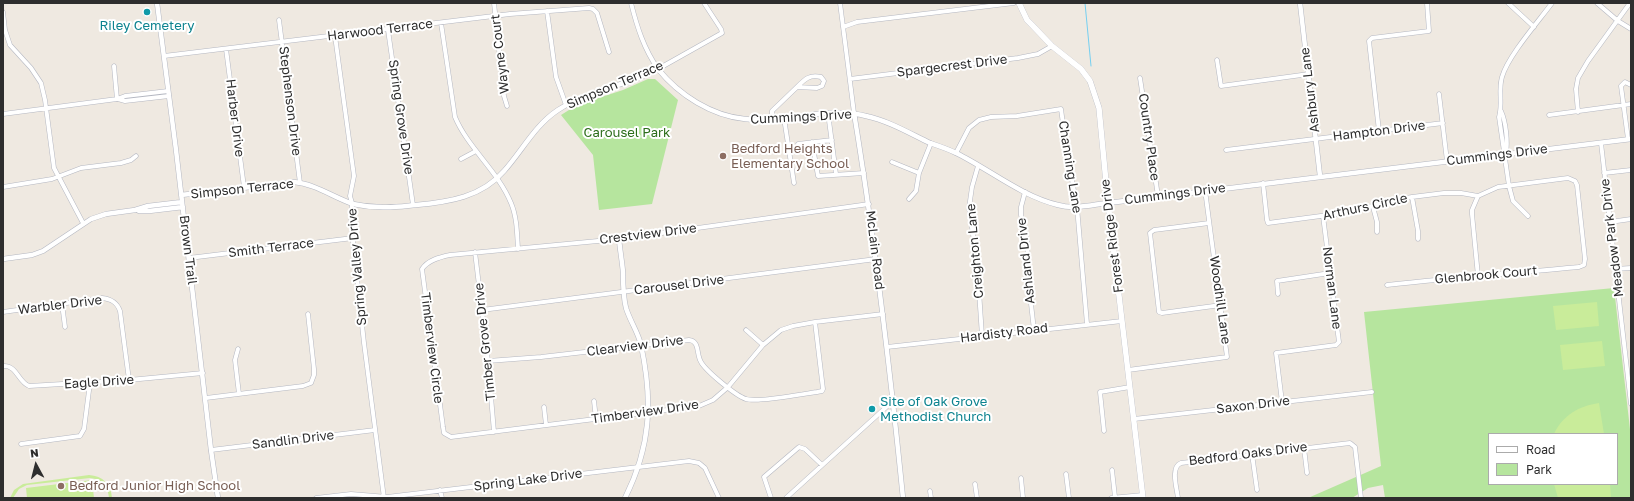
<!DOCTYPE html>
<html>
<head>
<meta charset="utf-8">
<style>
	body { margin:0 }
	#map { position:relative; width:1634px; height:501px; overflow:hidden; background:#efe9e1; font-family:"Golos Text",sans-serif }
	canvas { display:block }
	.frame { position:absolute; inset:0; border:4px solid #2e2e2e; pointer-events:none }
	.legend { position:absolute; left:1488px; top:433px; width:130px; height:52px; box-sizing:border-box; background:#fff; border:1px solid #ababab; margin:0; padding:5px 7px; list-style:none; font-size:12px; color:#2e2e2e }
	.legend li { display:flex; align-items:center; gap:8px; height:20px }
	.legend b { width:20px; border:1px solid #ababab }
	.north { position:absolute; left:16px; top:445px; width:40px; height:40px; -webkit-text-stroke:3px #fff; paint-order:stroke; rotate:353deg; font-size:11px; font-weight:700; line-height:16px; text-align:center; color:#2e2e2e }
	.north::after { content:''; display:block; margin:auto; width:14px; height:18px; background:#2e2e2e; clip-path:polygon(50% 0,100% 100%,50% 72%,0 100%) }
</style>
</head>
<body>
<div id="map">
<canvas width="1634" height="501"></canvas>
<div class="frame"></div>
<ul class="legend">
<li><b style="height:5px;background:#fff"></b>Road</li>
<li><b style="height:11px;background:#b6e59e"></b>Park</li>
</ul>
<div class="north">N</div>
</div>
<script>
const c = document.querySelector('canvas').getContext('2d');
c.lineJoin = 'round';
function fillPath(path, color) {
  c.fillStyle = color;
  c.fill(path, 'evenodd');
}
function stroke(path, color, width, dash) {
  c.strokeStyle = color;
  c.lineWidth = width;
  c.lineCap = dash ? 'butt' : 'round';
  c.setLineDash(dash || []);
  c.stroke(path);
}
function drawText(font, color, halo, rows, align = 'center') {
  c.font = font + ' "Golos Text",sans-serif';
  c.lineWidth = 4;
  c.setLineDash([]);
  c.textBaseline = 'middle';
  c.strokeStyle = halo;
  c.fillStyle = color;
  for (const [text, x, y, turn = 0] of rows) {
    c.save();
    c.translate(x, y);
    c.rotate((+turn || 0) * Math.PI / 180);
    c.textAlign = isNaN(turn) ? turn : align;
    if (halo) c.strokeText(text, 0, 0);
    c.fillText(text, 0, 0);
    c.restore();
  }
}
fillPath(new Path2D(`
	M648,79H655L678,100L652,204L599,210L593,155L561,115L577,105L623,90Z
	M1614,288L1631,438V498H1385L1383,485L1368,488L1352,498H1308L1381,466L1364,312ZM1489,434H1617V484H1489Z`), '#b6e59e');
fillPath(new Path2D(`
	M1597,302L1599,326L1556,330L1553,306Z
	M1602,341L1605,366L1563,370L1560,345Z
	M1599,403L1604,434H1554C1563,415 1579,406 1599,403Z
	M89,475C103,476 111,484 112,498H109C108,486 102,479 90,478L27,485L19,489L13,498H10L14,490L23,484Z
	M92,480L94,498H27L26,488Z
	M1554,484H1610L1611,498H1558Z`), '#c9ec9a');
stroke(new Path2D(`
	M1085,3L1091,66`), '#75cff0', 1);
const minor = new Path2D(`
	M494,3L504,96L507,106
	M631,3C637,27 644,49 658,69L722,33L721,29L704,3
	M840,3L854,113
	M1508,3L1534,27
	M1597,3L1618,21L1631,29
	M547,11L556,77L566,105
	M3,12L5,30L10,45L31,68L41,83L45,100L54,168L83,223
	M279,20L300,183
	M441,23L455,117C468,148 498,171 511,203C517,217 517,233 518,249
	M843,27L857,22L1014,3
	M388,30L413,205
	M335,36L354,176L350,196L352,203L351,223L364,343L384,498
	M226,49L244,187
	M164,56L510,14L589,8L593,9L597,13L609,52
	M1217,60L1221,86L1309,74
	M114,66L117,99
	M1140,78L1158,196
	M850,79L1018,58L1038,54L1052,46
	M1439,94L1447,161
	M118,99L125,101L169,96
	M1501,111C1506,122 1508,142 1506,153
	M1578,112L1576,89L1578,78L1588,61L1630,3
	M828,113L836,174
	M3,114L117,99L125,96L168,91
	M1549,115L1631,104
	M784,118L794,183
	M772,119V111L797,87L817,88L822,86L824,81L821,77C810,74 805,79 797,87
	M1379,131L1369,41L1372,38L1429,31L1427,3
	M1628,139L1621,86L1625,82L1631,85
	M812,142L818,176L864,173
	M1601,143L1631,404
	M798,144L832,140
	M1226,150L1443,123
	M956,153L969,128L979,120L991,117L1017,116L1061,109L1067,153L1077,207L1087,324
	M461,159L476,151
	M892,162L919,173
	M978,166L972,187L969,208L977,261L982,336
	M1604,173L1631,170
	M1263,183L1267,220L1268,223L1351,212L1390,201L1412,197L1444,193H1461L1478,196
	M3,187L52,179L81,168L121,163L131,160L136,156
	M1025,192L1021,207V215L1027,241L1030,295L1034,330
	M1412,197L1418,231V239
	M909,199L916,191L919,173L931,143
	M869,204L619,239L450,255C440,257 428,260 422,269L443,427L444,433L451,437L699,406L713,400L728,387L763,345L781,330L793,326L815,322L883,314
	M1373,207L1377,222V232
	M1528,216L1513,201L1509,186L1499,117C1503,104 1498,90 1502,77C1508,56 1538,22 1552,3
	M1610,222L1631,219
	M1209,223L1154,230L1150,233L1159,312L1162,313L1221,305
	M475,252L488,361L494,432
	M189,258L353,238
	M1615,269L1631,268
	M1387,285C1451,278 1515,273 1579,267L1584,265L1585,259L1577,185L1575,181L1568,178L1498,187L1478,196L1472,210V214L1478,276
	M1278,294L1277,281L1330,273
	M62,304L65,327
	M482,310L876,259
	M3,312L102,298C111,299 117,302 120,311L129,380
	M746,330L763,345
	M887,347L1122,321
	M238,349L235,360L239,394
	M488,361L541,357L689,340C700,341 696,354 701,362C706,371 736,396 746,399C758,403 802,394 817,392L822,391L823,389L815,322
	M3,366C17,365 18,382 29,386L129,380L203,373
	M1128,370L1227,357L1205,190
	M206,398L303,386L311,383L314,375V369L308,314
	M594,401L596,419
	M1282,402L1276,353L1336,345L1339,342L1323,216
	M544,407L546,425
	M1134,419L1372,392
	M1104,431L1100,392L1130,387
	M21,444L80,436L84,429L90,383
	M1304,448L1307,473
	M211,450L375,430
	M1252,454L1257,490
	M1112,470L1115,497
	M1066,474L1069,498
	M1021,478L1023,498
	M975,484L977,498
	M440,490L442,498
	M930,491L931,498
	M316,498L351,494L387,497L689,461L699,463L705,468L719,498
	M771,498L764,477L799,447L805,449L822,465
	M786,498L893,401
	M1111,498L1143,495
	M1178,498C1177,489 1170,467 1181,463L1350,443L1355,447L1361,498`);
const tertiary = new Path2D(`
	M157,3L176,150L211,450L218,498
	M1300,3L1320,176
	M854,113C875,241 890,369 903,498
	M181,195L294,182C315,184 333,197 353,204C362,206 371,207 380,207C392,208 405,206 416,205C449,202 482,197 504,171C522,151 535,125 558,110C589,90 626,86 658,69C679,95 712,116 745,119C758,121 772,119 785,118C812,115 839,109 866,116C889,121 909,133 930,143C939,146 948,149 956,153C989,169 1021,196 1058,205C1072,209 1087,206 1100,204L1631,139
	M139,211H149L183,207
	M619,239C620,250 622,261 623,272C623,284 623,296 626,308C630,321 638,332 641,345C653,401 651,446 625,498
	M3,259L32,255L43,251L91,219L106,214L135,210L148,206L182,202`);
const secondary = new Path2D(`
	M1019,3L1027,20L1032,25L1052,46L1081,69L1090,81L1099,108L1108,203L1143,498`);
stroke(minor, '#b4b7c1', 5);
stroke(tertiary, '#b4b7c1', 5.5);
stroke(secondary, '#b4b7c1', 6);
stroke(minor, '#fff', 4);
stroke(tertiary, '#fff', 4.5);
stroke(secondary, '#fff', 5.5);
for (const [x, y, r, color] of [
	[147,12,4,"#0f9aa8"],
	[723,156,4,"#8d6e63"],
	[872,409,4,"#0f9aa8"],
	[61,486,4,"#8d6e63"]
]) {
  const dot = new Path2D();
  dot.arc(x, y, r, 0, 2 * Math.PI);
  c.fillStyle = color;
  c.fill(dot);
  stroke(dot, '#fff', 1.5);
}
drawText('13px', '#0d838f', '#fff', [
	["Riley Cemetery",147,26],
	["Site of Oak Grove",880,402,"left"],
	["Methodist Church",880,417,"left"]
]);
drawText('13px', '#2e2e2e', '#fff', [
	["Harwood Terrace",380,30,-7],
	["Wayne Court",500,54,-97],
	["Spargecrest Drive",952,66,-7],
	["Simpson Terrace",615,85,-23],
	["Ashbury Lane",1310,90,-97],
	["Stephenson Drive",290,101,83],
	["Spring Grove Drive",401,117,82],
	["Cummings Drive",801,117,-3],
	["Harber Drive",235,118,83],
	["Hampton Drive",1379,131,-7],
	["Country Place",1149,137,82],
	["Cummings Drive",1497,155,-7],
	["Channing Lane",1070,167,81],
	["Simpson Terrace",242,189,-6],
	["Cummings Drive",1175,194,-7],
	["Arthurs Circle",1365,207,-12],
	["Crestview Drive",648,234,-7],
	["Forest Ridge Drive",1112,236,-97],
	["Meadow Park Drive",1612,238,-97],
	["Smith Terrace",271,248,-7],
	["Brown Trail",188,250,83],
	["McLain Road",875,250,83],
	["Creighton Lane",975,251,-95],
	["Ashland Drive",1026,261,-96],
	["Spring Valley Drive",357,267,-95],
	["Glenbrook Court",1486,275,-5],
	["Carousel Drive",679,285,-7],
	["Norman Lane",1332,288,83],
	["Woodhill Lane",1220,300,82],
	["Warbler Drive",60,305,-7],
	["Hardisty Road",1004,333,-7],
	["Timber Grove Drive",485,342,-96],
	["Clearview Drive",635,346,-7],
	["Timberview Circle",432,348,83],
	["Eagle Drive",99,382,-4],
	["Saxon Drive",1253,405,-7],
	["Timberview Drive",645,412,-8],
	["Sandlin Drive",293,440,-7],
	["Bedford Oaks Drive",1248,454,-7],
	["Spring Lake Drive",528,480,-7]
]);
drawText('13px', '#2c6e1b', '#fff', [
	["Carousel Park",627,133]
]);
drawText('13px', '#785e54', '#fff', [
	["Bedford Heights",731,149],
	["Elementary School",731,164],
	["Bedford Junior High School",69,486]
], 'left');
</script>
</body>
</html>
